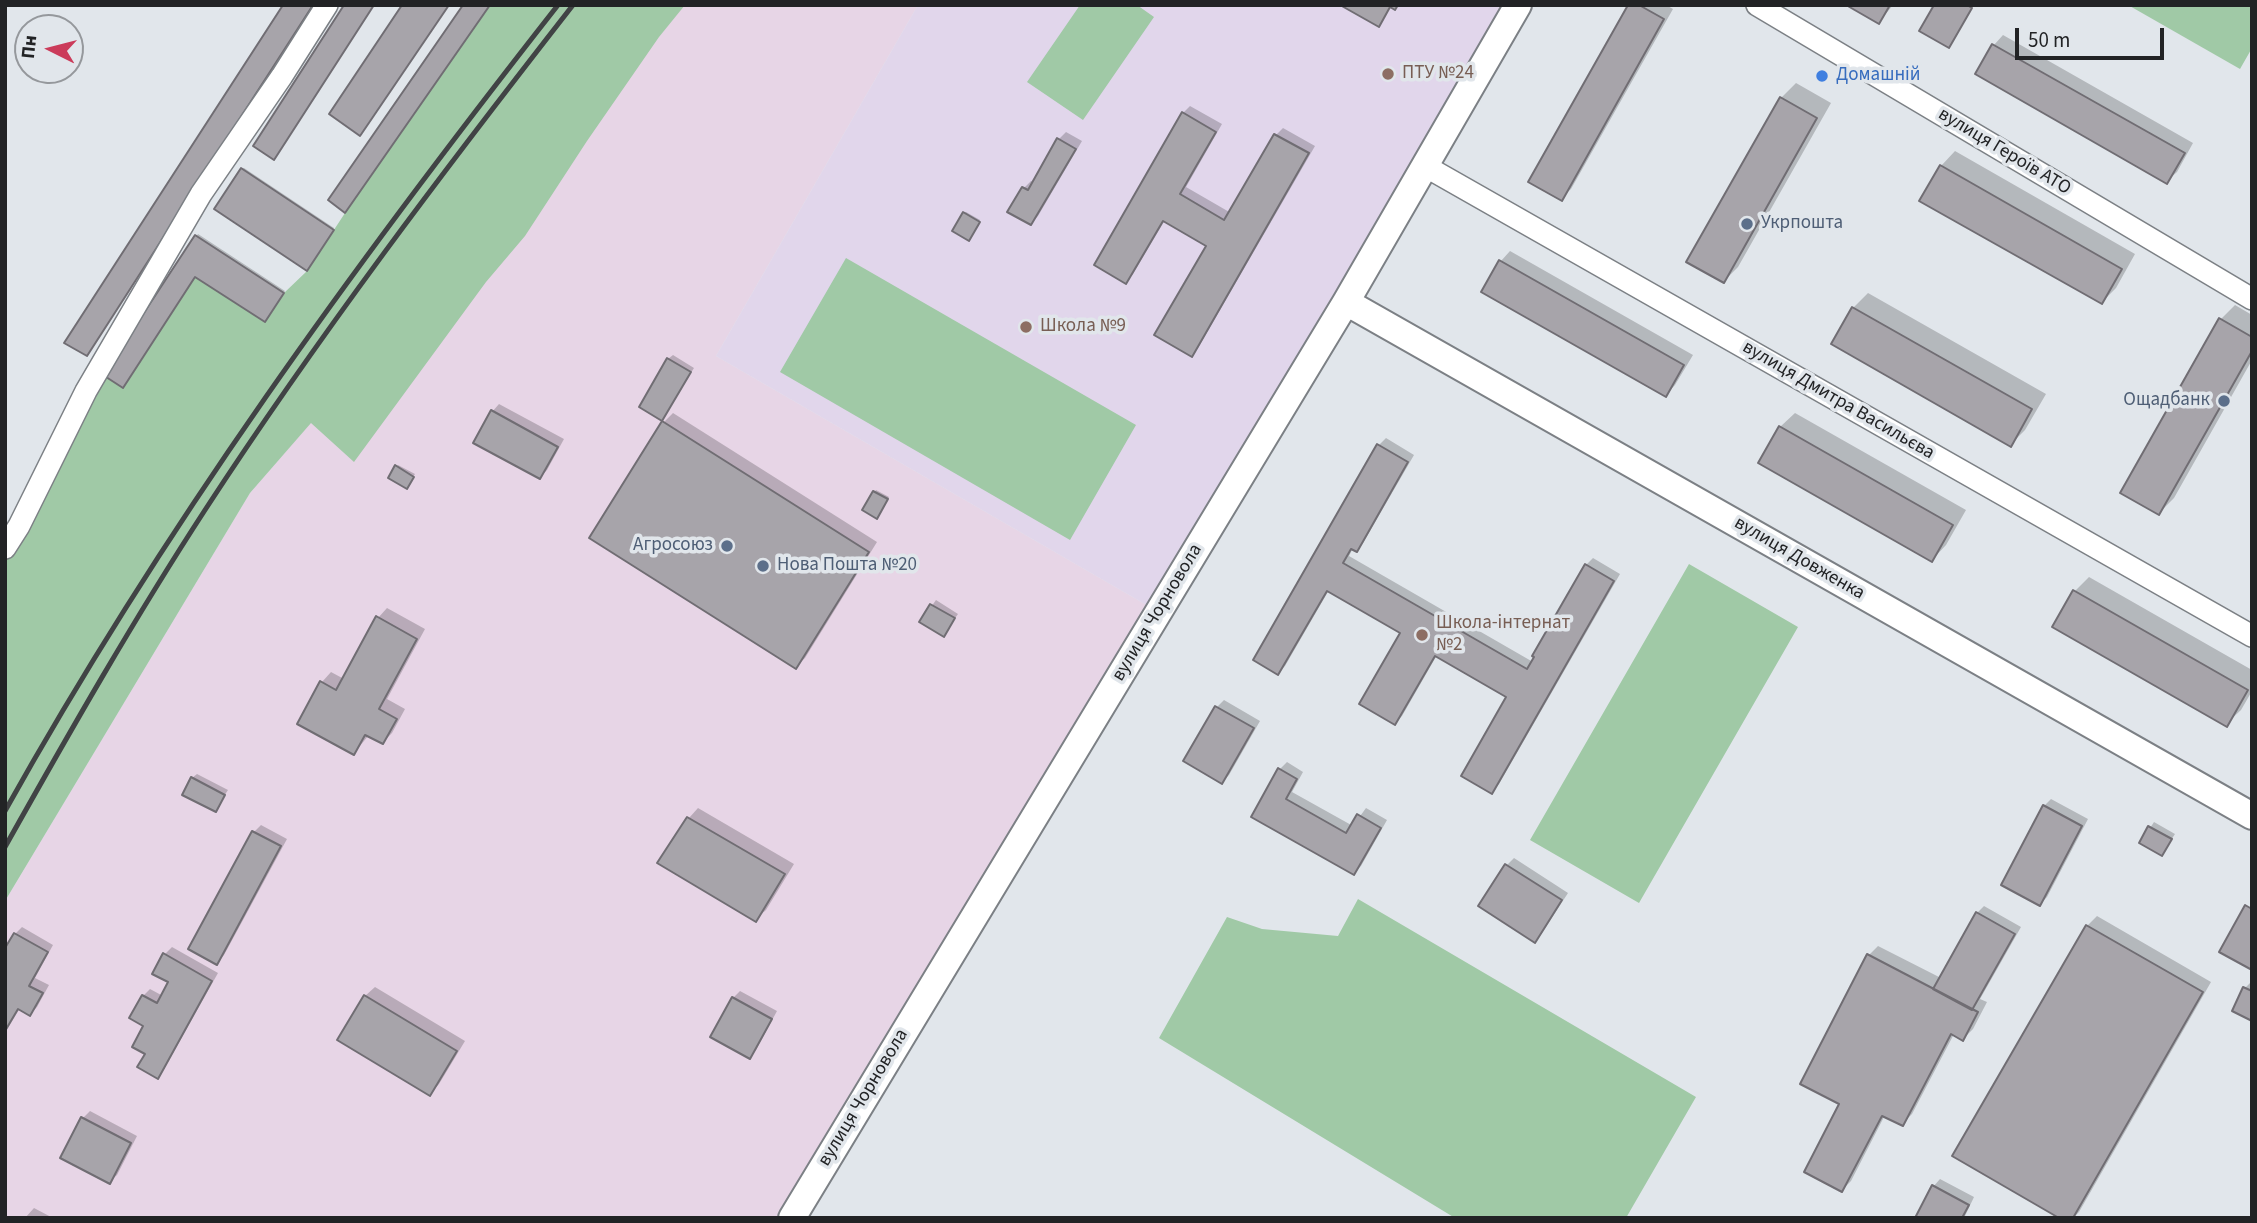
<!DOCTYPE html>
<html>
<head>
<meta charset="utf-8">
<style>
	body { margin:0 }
	#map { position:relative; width:2257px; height:1223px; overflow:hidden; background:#e1e6eb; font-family:"Source Sans 3",sans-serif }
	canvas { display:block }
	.frame { position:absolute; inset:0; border:7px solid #222325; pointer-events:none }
	.north { position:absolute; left:14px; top:14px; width:70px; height:70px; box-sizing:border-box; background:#e1e6eb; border:2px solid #95989c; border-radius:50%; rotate:276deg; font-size:19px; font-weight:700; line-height:28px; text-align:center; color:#222325 }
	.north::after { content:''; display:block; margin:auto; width:24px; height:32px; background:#cb3b5a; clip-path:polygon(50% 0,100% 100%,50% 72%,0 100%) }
	.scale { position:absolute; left:2015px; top:28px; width:149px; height:32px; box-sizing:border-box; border:4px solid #222325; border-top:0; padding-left:9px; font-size:21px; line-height:24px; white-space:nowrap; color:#222325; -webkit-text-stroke:5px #e1e6eb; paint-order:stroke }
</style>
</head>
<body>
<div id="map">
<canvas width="2257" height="1223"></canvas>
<div class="frame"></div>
<div class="north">Пн</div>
<div class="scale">50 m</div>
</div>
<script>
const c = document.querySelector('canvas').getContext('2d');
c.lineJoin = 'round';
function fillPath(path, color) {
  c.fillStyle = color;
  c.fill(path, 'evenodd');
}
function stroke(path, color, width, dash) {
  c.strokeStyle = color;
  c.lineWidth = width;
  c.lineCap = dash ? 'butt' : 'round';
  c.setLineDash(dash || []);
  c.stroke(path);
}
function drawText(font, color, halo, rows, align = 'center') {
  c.font = font + ' "Source Sans 3",sans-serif';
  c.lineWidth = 7;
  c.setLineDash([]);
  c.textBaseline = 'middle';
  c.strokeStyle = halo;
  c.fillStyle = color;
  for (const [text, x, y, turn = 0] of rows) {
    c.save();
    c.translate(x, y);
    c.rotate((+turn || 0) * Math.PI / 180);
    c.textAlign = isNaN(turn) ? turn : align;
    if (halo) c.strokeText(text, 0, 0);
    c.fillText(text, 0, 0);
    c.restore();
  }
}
fillPath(new Path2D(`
	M624,5H918L716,356L1150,607L781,1218H5V901L250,493L311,422Z`), '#e7d5e6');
fillPath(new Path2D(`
	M918,5H1508L1150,607L716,356Z`), '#e1d6eb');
fillPath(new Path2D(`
	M490,5H685L659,37L587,141L525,236L486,282L354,462L311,423L250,493L5,901V548L98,372L123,388L195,277L265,322L284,293L307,271L345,213Z
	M1080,5H1137L1154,17L1083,120L1027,82Z
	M2128,5H2252V48L2240,69Z
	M846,258L1136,425L1070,540L780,372Z
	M1689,564L1798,627L1639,903L1530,840Z
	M1358,899L1696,1097L1626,1218H1455L1159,1038L1227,917L1262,929L1338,936Z`), '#a0c9a6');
fillPath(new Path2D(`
	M1630,5H1666L1673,9L1571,189L1561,198Z
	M1850,5H1893L1879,22Z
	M1936,5H1974L1949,46Z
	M2003,35L2193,143L2177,172L2167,181L1977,74L1994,45Z
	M1796,83L1831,103L1738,267L1724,281L1781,98Z
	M1190,106L1222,124L1186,187L1231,213L1276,135L1283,128L1315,146L1198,348L1191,355L1208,245L1165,220L1133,274L1126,281L1183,113Z
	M1066,132L1082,141L1038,216L1031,223L1010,211L1024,188L1031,181L1034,182L1059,139Z
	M1955,151L2135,254L2116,288L2102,302L1941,166Z
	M244,168L334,228L308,267L242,169Z
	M966,212L980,220L970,237L964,213Z
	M198,234L285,291L267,319L196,275L106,375Z
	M1510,251L1693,355L1675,385L1666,395L1483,292L1501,261Z
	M1868,293L2046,394L2025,430L2011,444L1853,308Z
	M2235,305L2252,315V360L2174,498L2159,513L2220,320Z
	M673,355L694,368L662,419L668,359Z
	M499,404L564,439L547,470L540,477L492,412Z
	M673,413L877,542L805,658L795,667L664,422Z
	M1795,413L1966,510L1946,545L1932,560L1780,427Z
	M1386,438L1414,455L1363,543L1356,550L1353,548L1349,556L1533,662L1586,565L1593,558L1620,574L1499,784L1492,791L1509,696L1437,655L1402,716L1395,723L1402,632L1329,590L1285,666L1278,673L1379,445Z
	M398,465L415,474L408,485L397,466Z
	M876,490L889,497L878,515L864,509Z
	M2089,577L2252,670V691L2241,710L2226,724L2074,592Z
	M936,600L958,614L944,634L921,621Z
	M387,608L425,629L387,699L405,709L392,733L383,742L369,735L354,753L322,682L331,672L344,679L378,618Z
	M1224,700L1260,721L1229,775L1222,782L1185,761L1217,707Z
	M1287,762L1303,772L1292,792L1353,826L1366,808L1387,820L1361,866L1354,873L1254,816L1280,769Z
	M197,774L228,790L215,810L192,778Z
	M2051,799L2088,819L2047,897L2040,904L2044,806Z
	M698,808L794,864L766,910L756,919L660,862L689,818Z
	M2154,822L2175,834L2162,854L2141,842Z
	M261,825L287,839L224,955L217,963L254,832Z
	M1514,858L1568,893L1542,933L1535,940L1481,905L1507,865Z
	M1984,906L2021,927L1980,999L1987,1002L1973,1029L1963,1039L1954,1034L1912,1114L1902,1124L1885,1115L1851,1181L1842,1190V1103L1869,955L1878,946L1941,978L1977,913Z
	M2097,916L2211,982L2079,1212L2073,1218L2087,926Z
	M22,927L53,945L35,978L49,985L37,1007L30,1014L20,1008L5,1033V952L15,934Z
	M172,947L218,973L164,1069L157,1076L147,1053L143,996L150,989L163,996L170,982L165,954Z
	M2252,981V1019L2245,988Z
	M375,987L465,1041L439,1084L430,1094L365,996Z
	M740,991L777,1011L756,1050L749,1057L733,998Z
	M90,1111L137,1136L117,1175L109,1182L83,1118Z
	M1940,1179L1974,1197L1964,1218H1917L1933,1187Z
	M34,1208L53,1218H25Z`), '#0003');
const building = new Path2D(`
	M283,5H313L87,356L64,343Z
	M344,5H374L274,160L253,146Z
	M402,5H449L360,136L329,114Z
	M463,5H490L345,213L328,200Z
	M1340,5H1398L1395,10L1390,7L1379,27Z
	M1628,5H1639L1664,19L1562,201L1528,182Z
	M1846,5H1890L1879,24Z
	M1934,5H1967L1972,8L1949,48L1919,31Z
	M1992,44L2185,153L2167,184L1975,74Z
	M1780,97L1817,118L1724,283L1686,262Z
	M1182,112L1216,132L1180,194L1224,220L1274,134L1309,153L1192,357L1154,335L1206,246L1163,221L1126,284L1094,265Z
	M1057,138L1076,149L1031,225L1007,212L1022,187L1028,190Z
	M1940,165L2122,269L2102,304L1919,201Z
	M241,168L334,230L307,271L214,209Z
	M963,212L980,222L969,241L952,231Z
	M195,235L284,293L265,322L195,277L123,388L103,375Z
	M1499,260L1684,365L1666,397L1481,292Z
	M1852,307L2032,409L2011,447L1831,344Z
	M2219,318L2252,337V351L2159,515L2120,493Z
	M667,358L691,372L662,421L639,407Z
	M491,410L558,447L540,479L473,443Z
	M662,421L869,552L796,669L589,538Z
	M1779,426L1953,525L1932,562L1758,463Z
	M1377,444L1408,462L1357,552L1351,549L1343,563L1527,669L1534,657L1532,656L1585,564L1614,581L1492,794L1461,776L1506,697L1435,656L1395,725L1359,704L1400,633L1327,591L1278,675L1253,660Z
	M395,465L414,477L407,489L388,478Z
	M873,491L888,499L877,519L862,510Z
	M2073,590L2248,690L2227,727L2052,627Z
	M930,604L955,618L944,637L919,622Z
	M376,616L417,639L379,709L397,719L383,744L365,735L354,755L297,724L320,681L336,690Z
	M1215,706L1254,728L1222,784L1183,761Z
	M1278,768L1297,779L1286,799L1346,833L1357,814L1381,828L1354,875L1251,817Z
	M191,777L225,795L216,812L182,795Z
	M2043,805L2082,826L2040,906L2001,885Z
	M687,817L785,874L756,922L657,863Z
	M2148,826L2172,839L2162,856L2139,843Z
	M252,831L281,846L217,965L188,949Z
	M1505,864L1562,900L1535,943L1478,906Z
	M2245,905L2252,909V970L2219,952Z
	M1976,912L2015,934L1972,1010L1933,989Z
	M2086,925L2203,992L2073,1218H2059L1952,1156Z
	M14,933L48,952L29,986L43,993L30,1016L18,1009L5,1031V948Z
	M163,953L212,981L158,1079L137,1067L145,1054L132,1047L143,1026L129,1018L142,995L157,1003L168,982L152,974Z
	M1867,954L1978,1012L1963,1041L1951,1034L1903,1126L1882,1116L1842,1192L1804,1172L1839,1104L1800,1084Z
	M2243,987L2252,991V1021L2232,1011Z
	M364,995L457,1051L430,1096L337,1040Z
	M732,997L772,1019L750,1059L710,1037Z
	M81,1117L131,1143L110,1184L60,1158Z
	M1932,1185L1969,1205L1962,1218H1915Z`);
fillPath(building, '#a7a4aa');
stroke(building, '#706d73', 2);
const minor = new Path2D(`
	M1757,5L2252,299
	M1425,166L2252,636
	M5,548L19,526L86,391L201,194L282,76L327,5`);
const tertiary = new Path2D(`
	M1346,302L2252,816
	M792,1218L1346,302L1518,5`);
stroke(minor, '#7c8085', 24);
stroke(tertiary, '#7c8085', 30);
stroke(minor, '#fff', 21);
stroke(tertiary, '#fff', 26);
stroke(new Path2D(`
	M5,811C164,526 357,261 558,5
	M5,847C69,733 134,619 205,510C319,335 445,169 573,5`), '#414345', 5);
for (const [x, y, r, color] of [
	[1388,74,7,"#8d6e63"],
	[1822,76,7,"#3f7fe0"],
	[1747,224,7,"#5c6f8a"],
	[1026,327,7,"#8d6e63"],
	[2224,401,7,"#5c6f8a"],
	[727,546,7,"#5c6f8a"],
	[763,566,7,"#5c6f8a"],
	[1422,635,7,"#8d6e63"]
]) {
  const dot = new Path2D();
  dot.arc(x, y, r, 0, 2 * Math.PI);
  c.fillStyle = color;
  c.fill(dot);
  stroke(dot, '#e1e6eb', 2.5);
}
drawText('19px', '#785e54', '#e1e6eb', [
	["ПТУ №24",1402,74],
	["Школа №9",1040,327],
	["Школа-інтернат",1436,624],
	["№2",1436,646]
], 'left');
drawText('19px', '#366cbe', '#e1e6eb', [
	["Домашній",1836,76]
], 'left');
drawText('19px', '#222325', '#e1e6eb', [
	["вулиця Героїв АТО",2004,152,31],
	["вулиця Дмитра Васильєва",1838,401,30],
	["вулиця Довженка",1799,559,30],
	["вулиця Чорновола",1158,613,-59],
	["вулиця Чорновола",864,1098,-59]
]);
drawText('19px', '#4e5e75', '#e1e6eb', [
	["Укрпошта",1761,224],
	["Ощадбанк",2210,401,"right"],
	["Агросоюз",713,546,"right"],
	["Нова Пошта №20",777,566]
], 'left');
</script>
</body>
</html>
